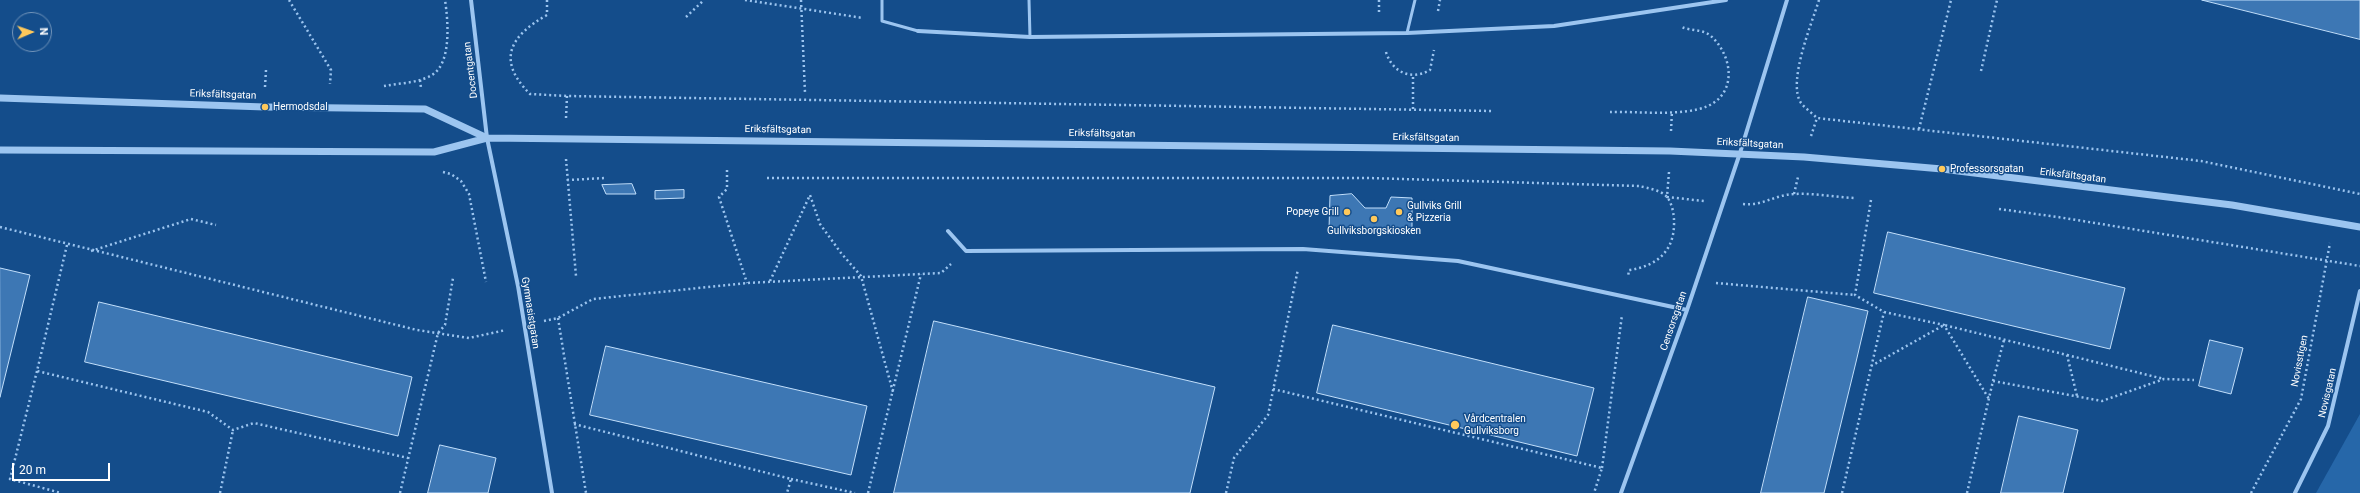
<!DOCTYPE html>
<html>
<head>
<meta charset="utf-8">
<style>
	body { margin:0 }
	#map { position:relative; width:2360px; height:493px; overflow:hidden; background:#144d8b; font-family:Roboto,sans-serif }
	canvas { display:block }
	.north { position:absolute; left:12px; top:12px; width:40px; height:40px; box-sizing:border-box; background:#144d8b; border:1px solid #7294b9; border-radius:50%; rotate:88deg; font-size:11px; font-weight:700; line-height:16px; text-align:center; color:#fff }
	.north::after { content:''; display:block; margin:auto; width:14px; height:18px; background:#ffc95b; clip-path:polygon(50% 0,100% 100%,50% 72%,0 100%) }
	.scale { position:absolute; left:12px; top:463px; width:98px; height:18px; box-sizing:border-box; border:2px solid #fff; border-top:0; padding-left:5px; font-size:12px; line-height:14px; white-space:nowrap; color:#fff; -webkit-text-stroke:3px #144d8b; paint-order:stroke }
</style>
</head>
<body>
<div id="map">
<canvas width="2360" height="493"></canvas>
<div class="north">N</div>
<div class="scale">20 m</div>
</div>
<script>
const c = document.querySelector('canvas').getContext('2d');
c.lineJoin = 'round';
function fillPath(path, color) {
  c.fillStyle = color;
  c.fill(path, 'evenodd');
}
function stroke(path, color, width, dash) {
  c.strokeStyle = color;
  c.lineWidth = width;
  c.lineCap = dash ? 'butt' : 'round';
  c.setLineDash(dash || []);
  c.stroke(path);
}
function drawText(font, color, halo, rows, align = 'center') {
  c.font = font + ' Roboto,sans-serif';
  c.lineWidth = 3;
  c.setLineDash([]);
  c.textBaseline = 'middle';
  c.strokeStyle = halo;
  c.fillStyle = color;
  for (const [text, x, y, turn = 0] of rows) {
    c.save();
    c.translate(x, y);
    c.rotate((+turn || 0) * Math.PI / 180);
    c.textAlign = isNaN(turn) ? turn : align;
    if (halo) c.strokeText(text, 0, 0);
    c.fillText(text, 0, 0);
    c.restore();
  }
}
fillPath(new Path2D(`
	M2360,414V493H2316Z`), '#2667a9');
const building = new Path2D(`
	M2202,0H2360V39Z
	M632,184L636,194H606L602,185Z
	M684,190V198L655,199V191Z
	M1352,194L1365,208H1386L1391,197L1412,198V231L1329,229L1330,196Z
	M1888,232L2125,288L2110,349L1874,293Z
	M0,268L30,275L0,397Z
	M1808,297L1868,311L1856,362L1824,493H1761Z
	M99,302L412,377L398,436L85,362Z
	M934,321L1215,387L1190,493H894Z
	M1333,325L1594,388L1577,456L1317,393Z
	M2210,340L2243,348L2231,394L2199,386Z
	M606,346L867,406L851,475L590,415Z
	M2019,416L2078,430L2063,493H2001Z
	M440,445L496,458L488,493H428Z`);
fillPath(building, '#3d77b4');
stroke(building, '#c2dffb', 1);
stroke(new Path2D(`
	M289,0L331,70L330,84
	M547,0V15C510,36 496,60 530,94L567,96L1493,111
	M745,0L863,18
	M801,0L805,93
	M1379,0V14
	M1819,0C1812,23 1787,82 1801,103C1805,108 1812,113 1817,118L2201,161L2360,194
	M1438,11L1440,0
	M686,17L704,0
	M1386,52C1392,72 1411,81 1430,70L1434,50
	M1981,71L1997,0
	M420,80L421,88
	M384,86C400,83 419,83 432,75C452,63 448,20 445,0
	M265,87L266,70
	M1413,109V75
	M1610,112C1637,111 1683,117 1708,106C1738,92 1732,55 1711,36C1703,29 1690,31 1682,27
	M566,118L567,96
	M1919,129L1951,0
	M1671,131L1672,111
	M1811,136L1817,118
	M566,159L576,276
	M727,170V189L719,197L747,283
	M443,172L451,174L461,181L469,194L486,282
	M1669,172L1667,197L1704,201
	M767,178H1368L1639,186C1647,188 1661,190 1667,197C1672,203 1674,214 1674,221C1675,250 1658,266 1629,270L1628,277
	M567,180L606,178
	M1794,194L1798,177
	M1871,200L1855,295L1884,312L1944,325L1989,399
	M1743,204C1763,206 1774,195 1794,194C1814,193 1834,197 1854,198
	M1999,209L2058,217L2360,266
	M0,227L417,330L469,338L506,330
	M67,245L37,371L208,412L233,430L254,423L408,458
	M91,251L191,219L216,225
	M770,281L810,195L820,224L841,253L861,276L893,392
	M1716,283L1855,295
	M558,318L586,493
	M544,321L558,318L593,299L747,283L941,273L951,264
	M2067,355L2164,379
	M1871,366L1944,325L2067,355L2077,396
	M37,371L10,479L61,493
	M1993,381L2004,340
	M1273,389L1602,468L1594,493
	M574,424L791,479L787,493
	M1602,468L1622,315
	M791,479L855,493
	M220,493L233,430
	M400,493L438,333L445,325L453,278
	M868,493L921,274
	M1226,493L1234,458L1268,415L1298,269
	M1842,493L1884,312
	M1967,493L1993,381L2102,401L2164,379L2194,380
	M2251,493L2301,399L2330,243`), '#9cc5f0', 2.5, [2, 3]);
stroke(new Path2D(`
	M882,0V21L918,31
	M1029,0L1030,37
	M1407,33L1415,0`), '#9cc5f0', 3);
stroke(new Path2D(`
	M471,0L487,138L518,286L552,493
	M918,31L1030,37L1407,33L1554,26L1726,0
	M948,231L966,251L1303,249L1458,261L1687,310
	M1621,493L1687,310L1740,153L1787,0
	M2295,493L2328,426L2360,291`), '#9cc5f0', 4);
stroke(new Path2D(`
	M0,98L265,107L425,109L487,138
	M0,150L434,152L487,138L1670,151L1804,157L1942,169L2232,205L2360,227`), '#9cc5f0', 7);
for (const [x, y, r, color] of [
	[265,107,4,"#ffc95b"],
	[1942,169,4,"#ffc95b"],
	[1347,212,4,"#ffc95b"],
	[1399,212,4,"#ffc95b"],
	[1374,219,4,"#ffc95b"],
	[1455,425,5,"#ffc95b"]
]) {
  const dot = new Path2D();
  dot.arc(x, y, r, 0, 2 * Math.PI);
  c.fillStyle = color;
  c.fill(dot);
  stroke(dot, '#144d8b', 1.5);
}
drawText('10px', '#fff', '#144d8b', [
	["Docentgatan",471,70,-97],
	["Eriksfältsgatan",223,95,2],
	["Eriksfältsgatan",778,130,1],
	["Eriksfältsgatan",1102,134,1],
	["Eriksfältsgatan",1426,138,1],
	["Eriksfältsgatan",1750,144,3],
	["Eriksfältsgatan",2073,176,7],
	["Gymnasistgatan",530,313,81],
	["Censorsgatan",1674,321,-71],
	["Novisstigen",2300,361,-79],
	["Novisgatan",2328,393,-77]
]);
drawText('10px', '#fff', '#144d8b', [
	["Hermodsdal",273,107],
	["Professorsgatan",1950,169],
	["Gullviks Grill",1407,206],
	["& Pizzeria",1407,218],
	["Popeye Grill",1339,212,"right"],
	["Gullviksborgskiosken",1374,231,"center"],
	["Vårdcentralen",1464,419],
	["Gullviksborg",1464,431]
], 'left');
</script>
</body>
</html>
